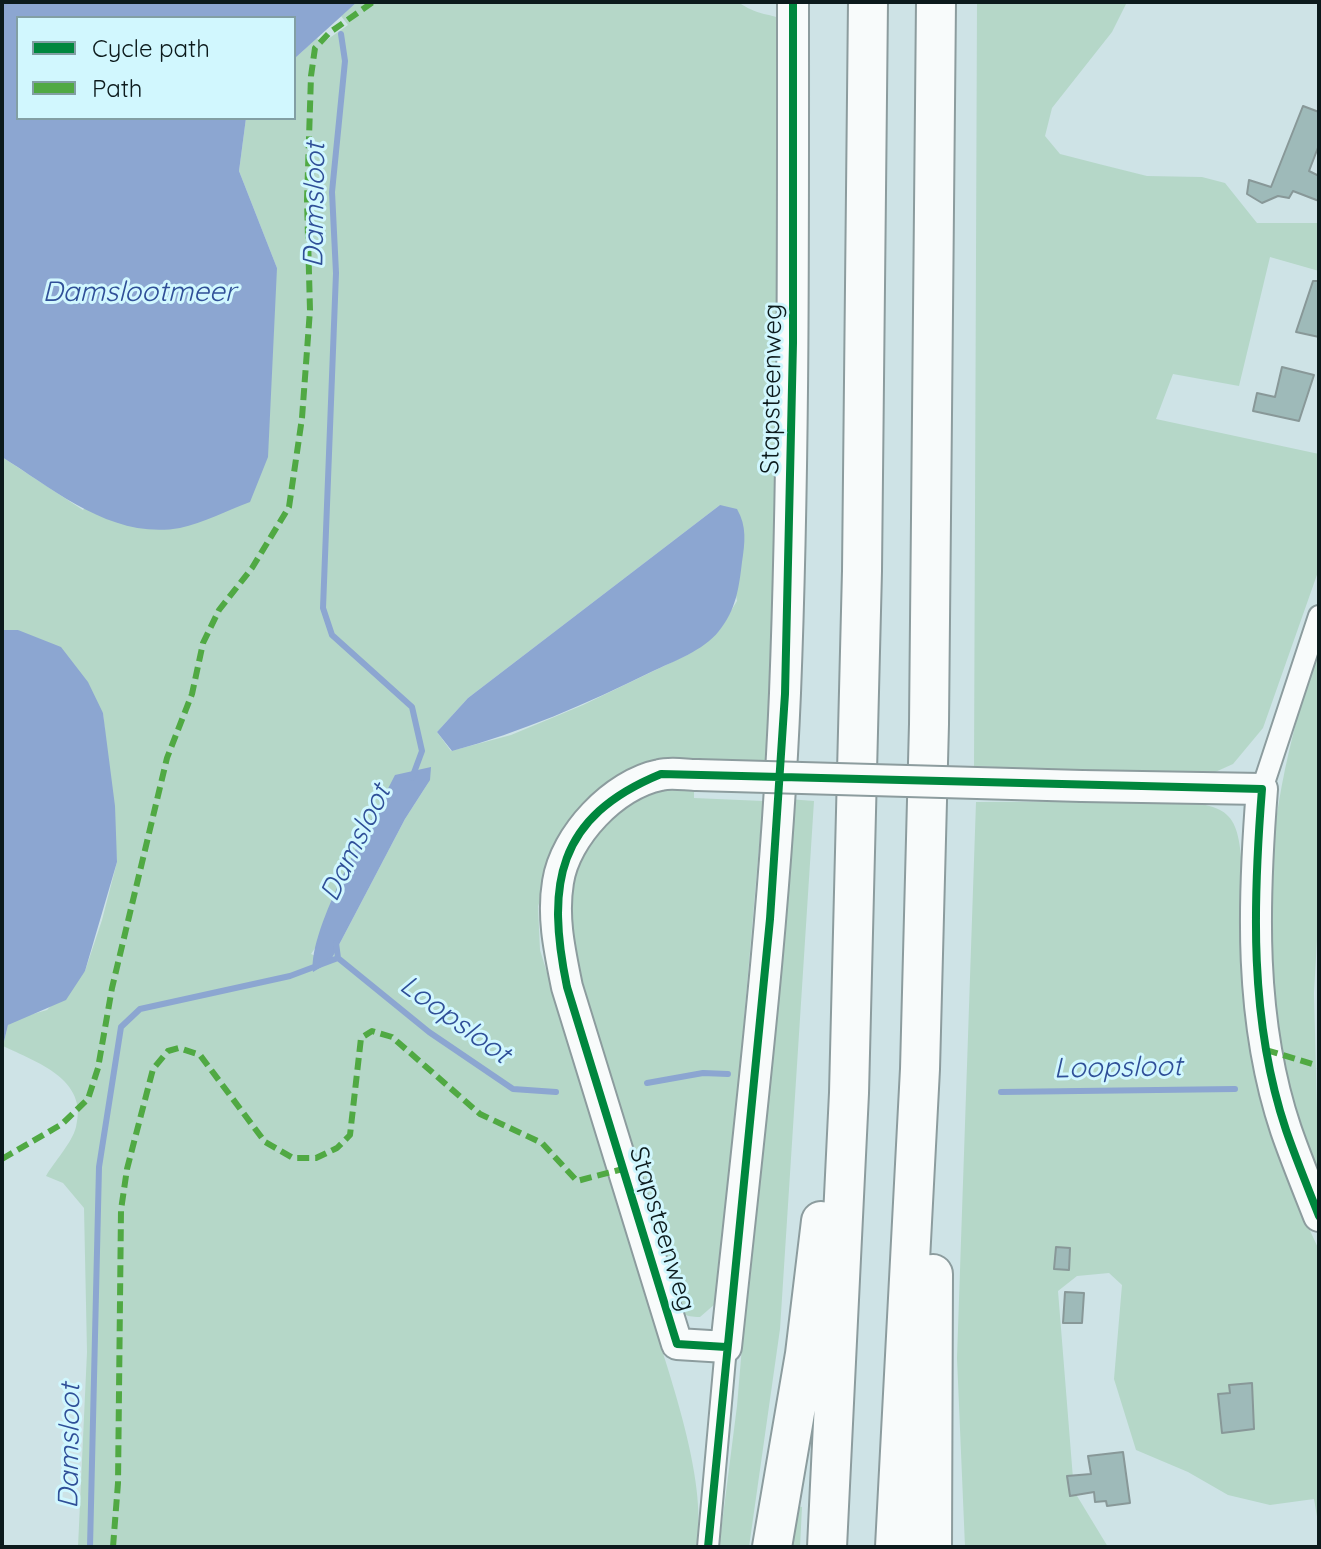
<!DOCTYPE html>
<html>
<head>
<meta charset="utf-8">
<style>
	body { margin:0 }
	#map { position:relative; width:1321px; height:1549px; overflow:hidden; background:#cee3e6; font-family:Quicksand,sans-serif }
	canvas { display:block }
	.frame { position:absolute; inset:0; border:4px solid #0c1a1c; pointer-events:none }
	.legend { position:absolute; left:16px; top:16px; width:280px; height:104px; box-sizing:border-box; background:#d1f7fe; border:2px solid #829fa4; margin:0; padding:10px 14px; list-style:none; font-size:24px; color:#0c1a1c }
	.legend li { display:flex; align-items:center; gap:16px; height:40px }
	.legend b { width:40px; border:2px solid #829fa4 }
</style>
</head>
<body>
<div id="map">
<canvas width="1321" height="1549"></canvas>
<div class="frame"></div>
<ul class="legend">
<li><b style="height:10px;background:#00873e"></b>Cycle path</li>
<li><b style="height:10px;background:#50a943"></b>Path</li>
</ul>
</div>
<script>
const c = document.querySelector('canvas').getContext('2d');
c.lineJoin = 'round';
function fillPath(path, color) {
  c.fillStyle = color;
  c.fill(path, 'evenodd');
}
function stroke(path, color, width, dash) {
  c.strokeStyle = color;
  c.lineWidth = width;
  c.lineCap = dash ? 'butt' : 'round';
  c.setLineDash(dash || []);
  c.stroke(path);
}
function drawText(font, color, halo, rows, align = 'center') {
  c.font = font + ' Quicksand,sans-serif';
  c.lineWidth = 6;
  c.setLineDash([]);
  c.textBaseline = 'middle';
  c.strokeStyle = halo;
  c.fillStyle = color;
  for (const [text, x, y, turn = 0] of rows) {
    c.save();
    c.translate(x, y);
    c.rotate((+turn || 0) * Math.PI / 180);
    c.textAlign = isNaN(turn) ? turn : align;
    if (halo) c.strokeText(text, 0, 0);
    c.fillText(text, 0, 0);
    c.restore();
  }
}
fillPath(new Path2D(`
	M357,2H738C759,16 764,12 785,20L781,454L768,763L682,762L552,853L538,907L540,950C575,1064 610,1178 644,1293C664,1360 710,1480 696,1547H78L87,1352L84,1208L63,1183L46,1176C54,1162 72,1143 76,1127C89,1079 36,1062 3,1046L8,1025L19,1018L47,1010L85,971L102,920L117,862L103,713L18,630H2V457L83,510L277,268L239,171L246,118H294V59L317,38L321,44L348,25L341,16ZM720,505L737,601L718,632L691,653L583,705L511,735L451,751L437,732L468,698ZM430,780L405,819L330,962L311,954Z
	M977,2H1127L1112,32L1052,108L1045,136L1060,154L1099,164L1147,176L1202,177L1225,183L1257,223H1319V271L1270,257L1239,386L1173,374L1156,419L1319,454V569L1263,728L1233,764L1213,773L1165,775L974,766Z
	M1319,648V904L1314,993L1319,1189C1250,1001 1254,836 1319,648Z
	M670,787L694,789V798L763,801L722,1274L715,1304L700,1317C685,1317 678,1313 671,1300L570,941C569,926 567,911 569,896C575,844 620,798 670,787Z
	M788,799L814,801L780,1329L749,1547H719L737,1406Z
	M1164,801C1235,804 1239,812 1243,882L1306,1222L1319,1250V1528L1314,1499L1270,1505L1228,1495L1188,1472L1136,1450L1114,1379L1122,1285L1109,1273L1077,1276L1058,1291L1074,1491L1108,1547H965L957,1358L976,802Z
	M795,1506L802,1507L800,1547H788Z`), '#b5d7c8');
fillPath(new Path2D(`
	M2,2H357L294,59V18H18V118H246L239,171L277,268L268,457L250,502C228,510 203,523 180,528C112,540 55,490 2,457Z
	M720,505L737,509C747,526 745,543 742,562C739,588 736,610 719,631C703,651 674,661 651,672C586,704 522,732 452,751L437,732L468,698Z
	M2,630H18L61,647L88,682L103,713L115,806L117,862L85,971L66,1000L8,1025L2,1050Z
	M431,767L430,780L405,819L330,962L313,972C308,928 373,819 395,775Z`), '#8ca6d1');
stroke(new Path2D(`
	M341,34L345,61L332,192L336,273L323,608L332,635L412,707L422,751L412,778
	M338,958L429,1032L513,1089L556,1092
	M647,1083L703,1073L728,1074
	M1001,1092L1235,1089
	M90,1547L99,1167L121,1027L140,1009L290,976L338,958L336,943`), '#8ca6d1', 6);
const building = new Path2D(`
	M1303,106L1319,112V145L1309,171L1319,176V201L1293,191L1289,198L1278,196L1262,203L1247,194L1249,180L1271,187Z
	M1313,281H1319V337L1296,332Z
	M1282,367L1314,375L1299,421L1253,411L1257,393L1275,397Z
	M1056,1247L1070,1248L1069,1270L1054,1269Z
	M1065,1292L1084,1293L1082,1323H1063Z
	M1252,1383L1254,1429L1222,1433L1218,1394L1230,1393L1229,1385Z
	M1123,1452L1130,1503L1107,1506L1106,1501L1095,1502L1094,1492L1070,1496L1067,1476L1091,1474L1088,1456Z`);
fillPath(building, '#9ebab9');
stroke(building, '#889898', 2);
const street = new Path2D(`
	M1262,789L1319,616
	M708,1547L726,1347`);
const secondary = new Path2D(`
	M697,775C686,775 671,772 660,775C614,784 565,836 558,882C552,918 560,952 567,987L677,1344L726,1347C749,1130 776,912 785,693C794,463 793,232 793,2
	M1082,786L1262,789C1253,902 1249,1020 1286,1130C1296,1159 1308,1188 1319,1216`);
const highway = new Path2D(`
	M772,1547L805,1354L821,1221
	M827,1547L849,1093L862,571L868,2
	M895,1547L920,1069L929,724L936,2
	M932,1547L933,1274`);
stroke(street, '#8c9c9e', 24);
stroke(secondary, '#8c9c9e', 34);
stroke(highway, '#8c9c9e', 42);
stroke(street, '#f8fbfb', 20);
stroke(secondary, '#f8fbfb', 30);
stroke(highway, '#f8fbfb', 38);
const secondaryBridge = new Path2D(`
	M697,775L1082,786`);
stroke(secondaryBridge, '#8c9c9e', 34, []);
stroke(secondaryBridge, '#f8fbfb', 30);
stroke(new Path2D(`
	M1266,1050L1319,1066
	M2,1159L62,1124L88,1099L98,1068L112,988L167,758L192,694L203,643L219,610L252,568L289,507L302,418L310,310L307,200L311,76L315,48L329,33L373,2
	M113,1547L118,1483L121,1210L127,1169L153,1069L168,1051L179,1048L200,1055L265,1142L293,1158H316L337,1148L350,1135L361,1038L372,1031L392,1037L480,1114L542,1143L577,1181L623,1169`), '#50a943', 6, [12, 6]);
stroke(new Path2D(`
	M726,1347L677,1344L567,987C546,885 556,817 661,774L1262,789C1253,902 1249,1020 1286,1130C1296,1159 1308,1188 1319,1216
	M708,1547L770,919L785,694L793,343V2`), '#00873e', 8);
drawText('26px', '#0c1a1c', '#d1f7fe', [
	["Stapsteenweg",772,389,-89],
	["Stapsteenweg",662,1229,73]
]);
drawText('italic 28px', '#2f4f98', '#d1f7fe', [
	["Damsloot",315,205,-89],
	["Damslootmeer",139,293],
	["Damsloot",356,843,-64],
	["Loopsloot",455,1020,36],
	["Loopsloot",1118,1068,-1],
	["Damsloot",70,1446,-89]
]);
</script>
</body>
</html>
